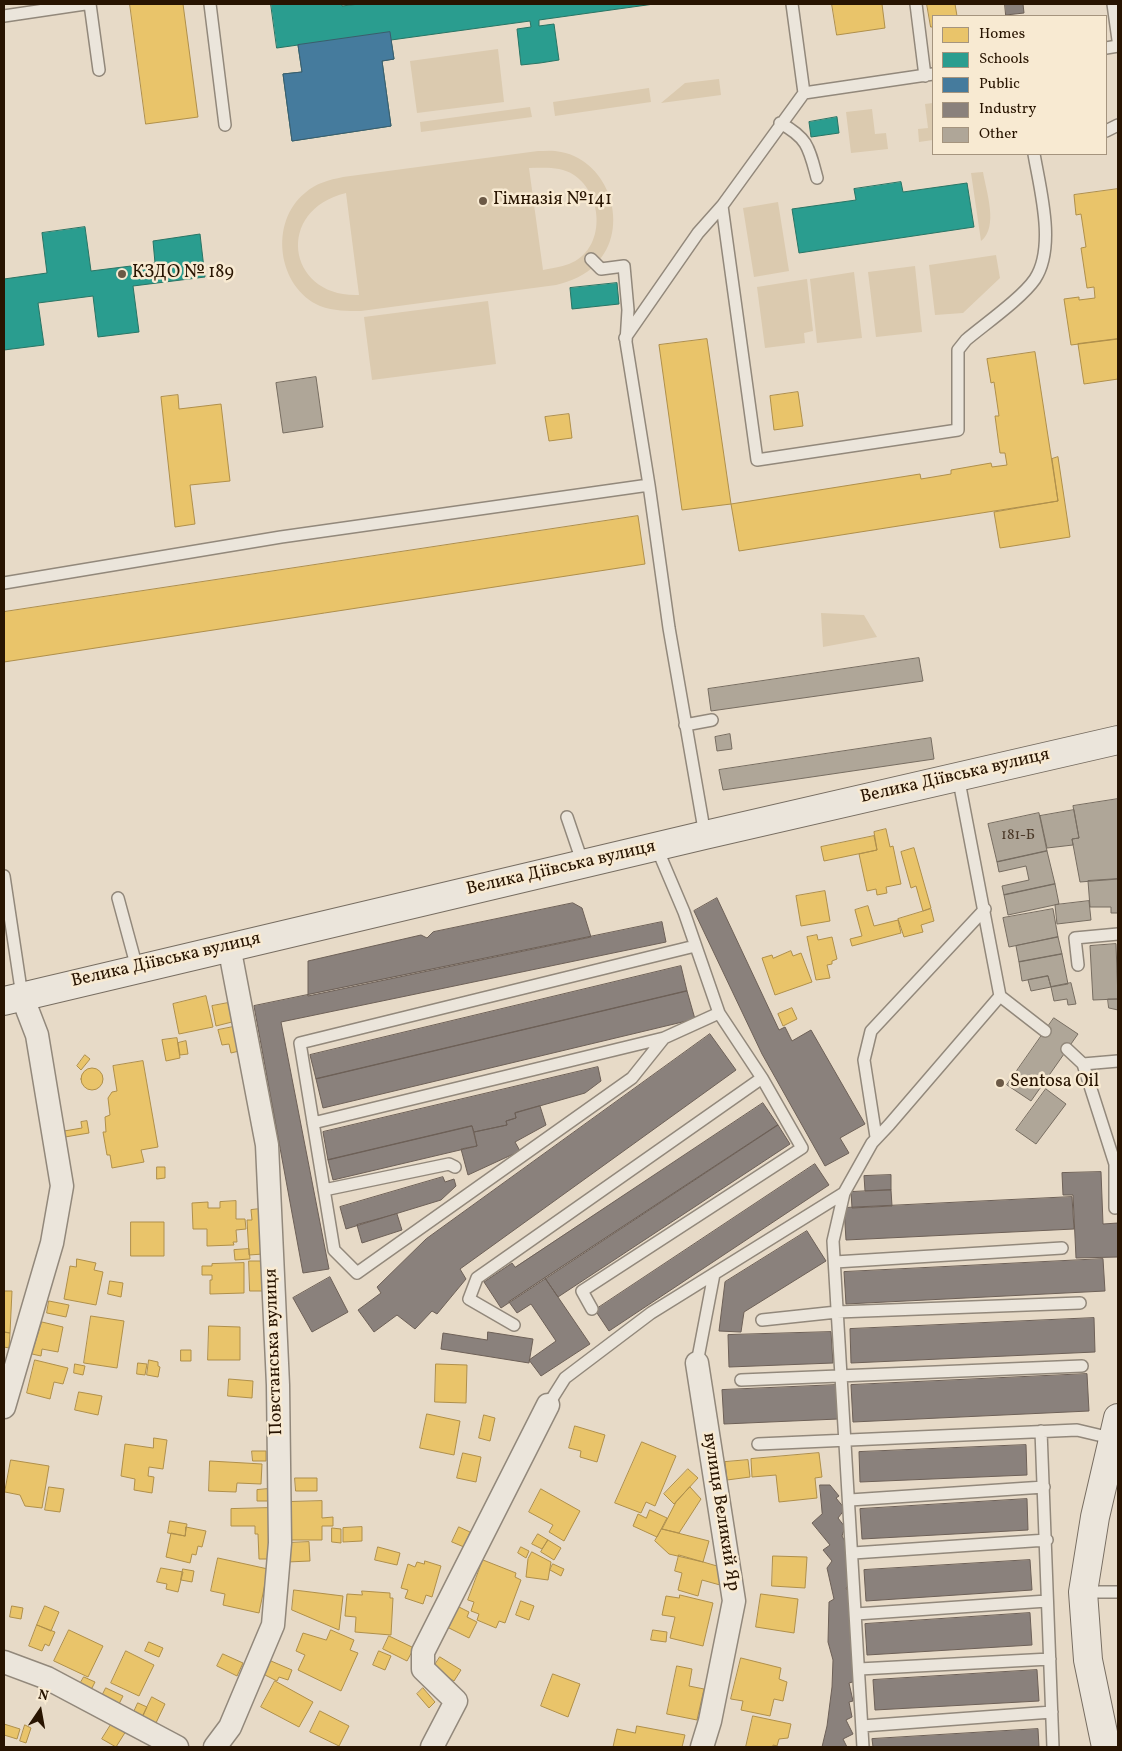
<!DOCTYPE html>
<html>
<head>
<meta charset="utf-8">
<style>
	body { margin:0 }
	#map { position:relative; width:1122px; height:1751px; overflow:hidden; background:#e7dac7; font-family:Vollkorn,serif }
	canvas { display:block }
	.frame { position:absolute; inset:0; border:5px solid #281401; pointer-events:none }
	.legend { position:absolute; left:932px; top:15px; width:175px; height:140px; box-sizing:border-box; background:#f8ead2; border:1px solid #a5947e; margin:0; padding:6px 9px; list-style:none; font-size:15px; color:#281401 }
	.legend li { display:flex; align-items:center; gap:10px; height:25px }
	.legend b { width:25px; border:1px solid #a5947e }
	.north { position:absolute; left:15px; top:1686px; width:50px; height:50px; -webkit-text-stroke:4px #f8ead2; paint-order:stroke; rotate:12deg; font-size:14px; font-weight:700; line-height:20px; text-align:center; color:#281401 }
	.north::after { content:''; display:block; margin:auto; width:18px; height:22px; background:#281401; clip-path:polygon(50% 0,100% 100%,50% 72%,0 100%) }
</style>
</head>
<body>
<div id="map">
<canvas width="1122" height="1751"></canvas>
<div class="frame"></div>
<ul class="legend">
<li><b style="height:14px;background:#e9c46a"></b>Homes</li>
<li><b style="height:14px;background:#2a9d8f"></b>Schools</li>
<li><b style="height:14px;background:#457b9d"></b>Public</li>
<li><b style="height:14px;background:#8a817c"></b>Industry</li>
<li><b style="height:14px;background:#afa698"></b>Other</li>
</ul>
<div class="north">N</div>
</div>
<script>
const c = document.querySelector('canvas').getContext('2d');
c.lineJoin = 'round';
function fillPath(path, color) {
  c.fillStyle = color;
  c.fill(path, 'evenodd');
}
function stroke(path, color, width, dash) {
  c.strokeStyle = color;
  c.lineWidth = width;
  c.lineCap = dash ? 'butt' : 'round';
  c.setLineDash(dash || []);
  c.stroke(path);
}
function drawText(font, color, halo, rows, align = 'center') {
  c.font = font + ' Vollkorn,serif';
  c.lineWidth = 5;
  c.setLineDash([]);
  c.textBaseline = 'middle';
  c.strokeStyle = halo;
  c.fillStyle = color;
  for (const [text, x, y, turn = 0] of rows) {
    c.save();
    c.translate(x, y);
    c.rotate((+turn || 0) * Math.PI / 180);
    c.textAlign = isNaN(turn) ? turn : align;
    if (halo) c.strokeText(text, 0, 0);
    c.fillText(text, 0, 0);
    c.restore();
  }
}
fillPath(new Path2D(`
	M498,49L504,102L417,113L410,61Z
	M719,79L721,95L661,103L685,83Z
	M649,88L651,102L555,116L553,102Z
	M933,103V140L919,142L918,129L928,128L925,104Z
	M530,107L532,117L421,132L420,122Z
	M872,109L875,134L886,133L888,149L851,153L846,112Z
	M538,151C545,151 553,150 561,152C610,161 631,229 596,264C585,276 571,281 556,285L361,311C347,311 334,311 320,306C277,287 269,222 305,193C316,183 329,180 343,177ZM529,168C545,168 560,166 574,175C604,195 606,250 569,264C561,267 551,268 543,270ZM346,193L359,295C287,298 274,210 346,193Z
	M983,172C986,191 999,227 981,241L971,173Z
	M778,202L789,271L754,277L743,208Z
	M996,255L1000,278L963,313L935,315L929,265Z
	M915,266L922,332L876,337L868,272Z
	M854,272L862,338L817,343L810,279Z
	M807,279L813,331L804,333L805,343L765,348L757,287Z
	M488,301L496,364L372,380L364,317Z
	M821,613L864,615L877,637L823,647Z`), '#dbcaaf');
const homes = new Path2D(`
	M130,4H183L198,117L146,124Z
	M832,4H882L885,28L837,35Z
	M927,4H955L957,16H933V27H931Z
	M1118,189V339L1071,345L1064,299L1079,297V300L1095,298L1094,287L1087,288L1081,248L1086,247L1081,214L1076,215L1074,195Z
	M707,339L731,504L682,510L659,345Z
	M1118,339V379L1084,384L1078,344Z
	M1035,352L1058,501L739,551L731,504L920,474L921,479L951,474V470L991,463L992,467L1007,465L1005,453H1000L995,416H999L994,382L991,383L987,359Z
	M798,392L803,426L774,430L770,396Z
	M178,395L179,409L221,404L230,481L190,485L195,524L175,527L161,397Z
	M569,414L572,438L549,441L545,417Z
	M1058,457L1070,537L1000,548L994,512L1058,501L1052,459Z
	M638,516L645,564L4,662V612Z
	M886,829L890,847L893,846L901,884L886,887L887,893L877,895L876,889L867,891L859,854L877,850L874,832Z
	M874,836L877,850L824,861L821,847Z
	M914,848L931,908L923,911L916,886L911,888L901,852Z
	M825,891L830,921L801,926L796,896Z
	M868,906L874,926L898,920L901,933L852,946L850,939L862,936L855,910Z
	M931,909L934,921L921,925L923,932L904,937L898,919Z
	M817,935L818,940L832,937L837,959L832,961V964L827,965L830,978L816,980L807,937Z
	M791,951L793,956L801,953L812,982L775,995L762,958L772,955L773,958Z
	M206,996L213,1027L179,1034L173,1004Z
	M228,1003L232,1022L216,1026L212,1006Z
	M792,1008L797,1019L783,1026L778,1014Z
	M233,1027L239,1051L231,1053L229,1044L222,1045L218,1030Z
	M177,1038L180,1058L166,1061L162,1040Z
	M186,1041L188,1054L180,1055L178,1043Z
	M85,1055L90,1059L81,1070L77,1066Z
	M143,1061L158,1147L141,1150L144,1162L112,1168L110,1155H107L103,1132H106L105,1117L110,1115L108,1098L112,1092L117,1091L113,1066Z
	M81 1079a11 11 0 1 1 22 0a11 11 0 1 1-22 0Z
	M87,1121L89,1133L65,1137L64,1131L82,1128L81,1122Z
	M157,1167H165V1178L157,1179Z
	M236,1201V1219H245L246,1229L236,1230L237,1242H233L234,1245L207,1246V1229H193L192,1203L208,1202V1208H220V1202Z
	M260,1209L263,1254L249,1255L247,1220H252L251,1210Z
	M131,1222H164V1256H131Z
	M249,1249L250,1259L235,1260L234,1250Z
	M77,1259L96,1263L94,1270L103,1272L96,1305L64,1299L70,1266L76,1267Z
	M249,1261H262L263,1291H250Z
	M244,1263V1293L210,1294V1280H212V1275H202V1266H212V1264Z
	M110,1281L123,1283L121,1297L108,1294Z
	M4,1291H12L10,1333L4,1332Z
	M49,1301L69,1305L66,1317L47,1313Z
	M91,1316L124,1321L117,1368L84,1363Z
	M42,1322L63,1327L58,1352L42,1349L41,1356L32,1354Z
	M209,1326L240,1327V1360H208Z
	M4,1332L10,1333L9,1348L4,1347Z
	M181,1350H191V1361H181Z
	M35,1360L68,1368L63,1384L54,1382L50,1399L27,1393Z
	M149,1360L158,1362V1366L160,1367L158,1377L147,1375Z
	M138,1363L147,1364L145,1375L137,1374Z
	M75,1364L85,1366L83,1375L74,1373Z
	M436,1364L467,1365L466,1403L435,1402Z
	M229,1379L253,1381L252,1398L228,1396Z
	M79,1392L102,1396L98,1415L75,1410Z
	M427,1414L460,1421L454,1455L420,1448Z
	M484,1415L495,1418L490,1441L479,1438Z
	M575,1426L605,1435L597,1462L580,1457L581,1451L569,1448Z
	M154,1438L167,1440L163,1469L149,1467L148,1476L154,1477L152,1493L134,1490L135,1479L121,1476L125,1444L153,1448Z
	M642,1442L676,1456L655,1506L646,1502L641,1513L615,1503Z
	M252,1451H266V1461H253Z
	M463,1453L481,1457L476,1482L457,1478Z
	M819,1453L822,1477L815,1478L817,1498L779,1502L776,1475L752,1477L751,1459Z
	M11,1460L49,1466L42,1508L25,1506L20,1495L5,1492Z
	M748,1460L750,1477L727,1480L725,1462Z
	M210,1461L262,1464L261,1484L237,1483L236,1492L209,1491Z
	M688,1469L698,1478L674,1504L664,1494Z
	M295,1478H317V1491H296Z
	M49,1487L64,1489L60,1512L45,1510Z
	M690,1487L701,1499L679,1533L662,1529L676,1502Z
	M268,1489V1501H257V1490Z
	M541,1489L580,1511L564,1541L549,1532L553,1525L529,1512Z
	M322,1501V1518L333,1517V1526H322V1540H289L288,1502Z
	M270,1508V1559H259L258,1534H255V1526H231V1509Z
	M650,1510L667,1518L657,1537L633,1526L638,1514L646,1518Z
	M170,1521L187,1524L185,1536L168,1533Z
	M186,1527L206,1531L202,1547L198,1546L196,1555L192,1554L190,1563L166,1557L171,1533L185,1536Z
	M362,1527V1541L343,1542V1528Z
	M459,1527L470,1532L464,1547L452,1542Z
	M332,1528L341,1529V1543L332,1542Z
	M662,1529L709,1541L703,1562L669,1554L655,1541Z
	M538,1534L548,1540L542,1549L532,1544Z
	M548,1540L561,1548L554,1560L541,1552Z
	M309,1542L310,1561L287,1562V1543Z
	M378,1547L400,1553L397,1565L375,1560Z
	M521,1547L529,1551L526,1558L518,1553Z
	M532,1552L551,1562L548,1580L526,1577L528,1559Z
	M679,1555L717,1566L720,1585L702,1580L698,1596L678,1590L682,1573L675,1571Z
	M773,1556L807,1557L805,1588L772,1586Z
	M218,1558L268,1569L259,1613L223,1605L225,1594L211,1591Z
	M483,1560L516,1573L515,1577L521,1580L505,1623L499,1621L496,1628L477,1620L479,1614L471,1611L474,1602L468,1600Z
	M425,1561L441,1566L432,1597L426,1595L423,1604L405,1598L408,1590L401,1588L408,1564L415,1567L417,1562L424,1564Z
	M553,1564L564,1569L561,1576L550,1570Z
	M161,1568L183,1572L178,1592L166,1589L167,1584L157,1582Z
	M183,1569L194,1571L192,1582L181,1580Z
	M294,1590L343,1596L339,1630L292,1610Z
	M362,1591L390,1593V1598H393L391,1635L355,1632L356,1617L345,1616L347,1594L362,1595Z
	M761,1594L798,1599L794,1633L756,1627Z
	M680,1595L713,1603L703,1646L670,1638L675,1617L662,1615L666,1596L679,1598Z
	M521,1601L534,1606L529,1620L516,1615Z
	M12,1606L23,1608L21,1619L10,1617Z
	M45,1606L59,1612L51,1631L37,1625Z
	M459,1607L469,1612L467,1617L477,1622L469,1638L449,1628Z
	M37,1625L55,1632L49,1646L45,1644L42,1651L29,1646Z
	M69,1630L103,1646L88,1677L54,1661Z
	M331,1630L354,1640L350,1650L358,1653L341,1691L298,1670L305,1655L296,1651L303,1633L326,1640Z
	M653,1630L667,1632L666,1642L651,1640Z
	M389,1636L414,1648L407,1661L383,1649Z
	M149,1642L163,1648L159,1657L145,1651Z
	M126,1651L154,1665L139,1696L111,1683Z
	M379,1651L391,1656L385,1670L373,1665Z
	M223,1654L243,1663L237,1676L217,1666Z
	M440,1657L461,1670L454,1681L433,1668Z
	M741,1658L781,1668L779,1679L787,1682L783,1701L774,1699L770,1716L741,1710L743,1701L731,1699Z
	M271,1661L292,1670L288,1680L279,1677L277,1681L265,1675Z
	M677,1666L692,1669L689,1686L704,1689L697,1720L667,1714Z
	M553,1674L580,1684L568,1717L541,1706Z
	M84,1677L95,1682L91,1690L80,1684Z
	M275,1681L313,1702L299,1727L261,1707Z
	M106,1688L123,1696L119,1704L102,1696Z
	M423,1688L435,1702L429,1708L417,1694Z
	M152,1697L165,1704L155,1725L142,1718Z
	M138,1703L147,1707L142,1718L133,1714Z
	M320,1711L349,1726L339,1746L310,1732Z
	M753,1716L791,1724L788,1738L779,1739L777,1746L773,1745V1747H746Z
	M112,1723L126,1731L116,1747L102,1739Z
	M4,1724L20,1729L17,1739L4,1735Z
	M25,1725L31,1728L26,1743L20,1741Z
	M637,1726L685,1735L682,1747H613L617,1729L635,1733Z`);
fillPath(homes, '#e9c46a');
stroke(homes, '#af8f4a', 1);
const schools = new Path2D(`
	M271,4H342V6L359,4H654L539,20V26L554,24L559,60L540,63L521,65L517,29L531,27L530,21L391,40L394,59L382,61L391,126L292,141L283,74L302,72L298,45L277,48Z
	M837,117L839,133L811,137L809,122Z
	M901,182L903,192L967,183L974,227L799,253L792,209L856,200L854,189Z
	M85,227L91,271L155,263L153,241L200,234L205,277L133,286L139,332L98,337L93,296L38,303L44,345L4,350V279L47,273L42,233Z
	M617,283L619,304L572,309L570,288Z`);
fillPath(schools, '#2a9d8f');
stroke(schools, '#297464', 1);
const public = new Path2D(`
	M390,32L394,59L382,61L391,126L292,141L283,74L302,72L298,45Z`);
fillPath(public, '#457b9d');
stroke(public, '#3c5c6e', 1);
const industry = new Path2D(`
	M1005,4H1023L1024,13L1006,15Z
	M717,898L779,1030L785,1027L792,1041L811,1030L865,1124L840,1138L849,1153L825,1166L762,1054L694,911Z
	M573,903L582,908L591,937L308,996V961L421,935L427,938L433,932Z
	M662,922L666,942L281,1022L329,1269L303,1273L254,1006Z
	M681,966L687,991L316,1079L310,1055Z
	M687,991L695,1019L323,1108L316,1079Z
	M710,1034L736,1070L460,1269L466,1279L437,1314L432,1311L415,1329L397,1315L374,1332L358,1310L381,1293L377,1287L426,1239Z
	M598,1067L601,1081L585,1093L515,1113L516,1118L506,1121L507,1125L474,1132L472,1126L328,1160L323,1132Z
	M763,1103L778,1125L501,1308L484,1282L512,1263L515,1267Z
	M540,1106L546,1125L515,1142L520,1151L468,1175L461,1149L477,1146L474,1132L507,1125L506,1121L516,1118L515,1113Z
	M778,1125L790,1144L558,1297L545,1278Z
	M472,1126L477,1146L333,1180L328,1160Z
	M815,1164L829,1185L609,1331L595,1310Z
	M1101,1172L1103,1224L1118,1223V1257L1076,1258L1073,1195H1063L1062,1173Z
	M891,1175V1190L865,1191L864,1176Z
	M443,1177L445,1182L454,1179L456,1186L441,1200L346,1229L340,1207Z
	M891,1190L892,1206L852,1208L851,1192Z
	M1072,1197L1074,1229L846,1240L844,1208Z
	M397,1214L402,1230L362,1243L357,1225Z
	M807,1231L826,1261L744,1312L741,1332L719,1331L725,1282Z
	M1103,1259L1105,1291L846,1304L844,1272Z
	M330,1277L348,1312L312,1332L293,1298Z
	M545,1278L590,1344L541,1376L529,1360L556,1341L531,1304L517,1313L509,1302Z
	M1094,1318L1095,1352L851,1363L850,1329Z
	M488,1332L533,1339L529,1363L441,1349L443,1333L487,1340Z
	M831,1332L833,1363L729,1367L728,1335Z
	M1087,1374L1089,1411L853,1422L851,1385Z
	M837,1385L838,1419L724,1424L722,1390Z
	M1026,1445L1027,1475L860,1482L859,1452Z
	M820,1485H830L839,1496L836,1498L845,1509L838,1518L845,1527L842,1536L849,1549L846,1552L850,1564V1585L846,1588L855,1603L853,1636H851L856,1681L849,1683L853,1701L849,1702L852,1717L846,1720L853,1734L843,1739L847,1747H822L827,1726L832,1687L833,1660L828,1642L829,1602L834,1599L827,1568L832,1561L823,1550L830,1545L812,1523L822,1514Z
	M1027,1499L1028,1530L862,1539L860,1509Z
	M1030,1560L1032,1590L866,1601L864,1570Z
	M1030,1613L1032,1645L867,1655L865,1624Z
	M1037,1670L1039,1701L875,1710L873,1680Z
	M1038,1729L1039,1747H873L872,1739Z`);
fillPath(industry, '#8a817c');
stroke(industry, '#6d6057', 1);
const building = new Path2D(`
	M316,377L323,427L283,433L276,383Z
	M919,658L923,681L711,711L708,689Z
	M730,734L732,749L717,751L715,737Z
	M931,738L934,759L723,790L719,770Z
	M1118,799V879L1080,882L1072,839L1079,838L1073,806Z
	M1074,810L1079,838L1072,839L1073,845L1047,848L1040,816Z
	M1039,813L1047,851L997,862L988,824Z
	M1047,851L1055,884L1004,895L1002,886L1029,880L1026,866L999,872L997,862Z
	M1118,879V913H1111V907H1090L1088,881Z
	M1055,884L1059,904L1008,915L1004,895Z
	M1089,901L1091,920L1057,924L1055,905Z
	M1053,909L1058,937L1009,947L1003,918Z
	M1058,937L1062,954L1019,962L1016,946Z
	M1116,944L1118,999L1093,1000L1090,946Z
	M1062,954L1068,984L1051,987L1048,976L1022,981L1019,962Z
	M1048,976L1051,987L1031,991L1028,980Z
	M1071,983L1076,1004L1068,1005L1067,999L1054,1001L1051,987Z
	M1108,999H1118V1010L1109,1008Z
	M1054,1018L1078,1034L1031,1101L1007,1085Z
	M1046,1089L1066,1104L1036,1144L1016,1130Z`);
fillPath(building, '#afa698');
stroke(building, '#776d61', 1);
const lane = new Path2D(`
	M90,4L99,70
	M210,4L225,125
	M792,4L804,93
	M916,4L925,76
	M1113,4L1118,40
	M4,16L85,4
	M1106,48L1118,46
	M780,123C808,138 809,148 817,178
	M1106,131L1118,125
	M722,206L757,460L958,430V350L966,340C985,324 1022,298 1035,279C1056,247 1040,189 1034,154
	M591,259L601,269L624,266L628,310L626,342L649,485
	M625,338L698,233L722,206L804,93L933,74
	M4,583L281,537L649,485L669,628L705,835
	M685,725L712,720
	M958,776L1000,996L1045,1031
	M567,817L583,864
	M4,876L22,996
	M118,898L137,968
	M695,946L300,1043L334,1250L357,1273L632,1078L664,1038L719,1013
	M1078,965L1075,938L1118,934
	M1067,1049L1083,1064L1118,1061
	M1083,1064L1115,1164V1208
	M313,1123L664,1038
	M876,1137L864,1060L871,1031L985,909
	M324,1190L449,1164L455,1167
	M844,1193L833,1241L863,1747
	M835,1262L1062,1248
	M592,1309L582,1291L802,1148L762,1078L719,1013L684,912L656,846
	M762,1320L837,1312L1080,1303
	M514,1325L469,1299L477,1278L762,1078
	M697,1363L714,1274
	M741,1380L1082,1366
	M548,1405L565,1378L651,1313L844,1193L872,1143L889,1125L1000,996
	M1041,1431L1053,1747
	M758,1444L1077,1430L1115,1439
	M850,1500L1044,1487
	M853,1553L1047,1540
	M1083,1592H1118
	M856,1614L1047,1601
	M859,1669L1050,1659
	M862,1726L1052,1712`);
const street = new Path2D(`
	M697,1363L734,1601L710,1721L702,1747
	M4,1407L52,1243L62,1186L37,1035L22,996
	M4,1662L47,1678L177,1747
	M215,1747L230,1727L273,1625L280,1543L278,1385L267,1145L229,946
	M432,1747L456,1701L423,1669V1652L548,1405`);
const secondary = new Path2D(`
	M4,1001L705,835L1118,740
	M1106,1747L1088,1660L1083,1592L1095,1517L1118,1418`);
stroke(lane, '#92887b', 14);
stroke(street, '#92887b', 25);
stroke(secondary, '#776d61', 30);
stroke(lane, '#ebe5db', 11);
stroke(street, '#ebe5db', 22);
stroke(secondary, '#ebe5db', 28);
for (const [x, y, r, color] of [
	[483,201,5,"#6b5946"],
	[122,274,5,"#6b5946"],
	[1000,1083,5,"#6b5946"]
]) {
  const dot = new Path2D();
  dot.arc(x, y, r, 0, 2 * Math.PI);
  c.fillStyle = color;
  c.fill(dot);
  stroke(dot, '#f8ead2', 2);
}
drawText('15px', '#4a3827', null, [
	["181-Б",1018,836]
]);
drawText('18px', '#281401', '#f8ead2', [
	["Гімназія №141",493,201],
	["КЗДО № 189",132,274],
	["Sentosa Oil",1010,1083]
], 'left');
drawText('18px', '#281401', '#f8ead2', [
	["Велика Діївська вулиця",955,777,-13],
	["Велика Діївська вулиця",561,869,-13],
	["Велика Діївська вулиця",166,961,-13],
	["Повстанська вулиця",275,1352,-92],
	["вулиця Великий Яр",720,1512,81]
]);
</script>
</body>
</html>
